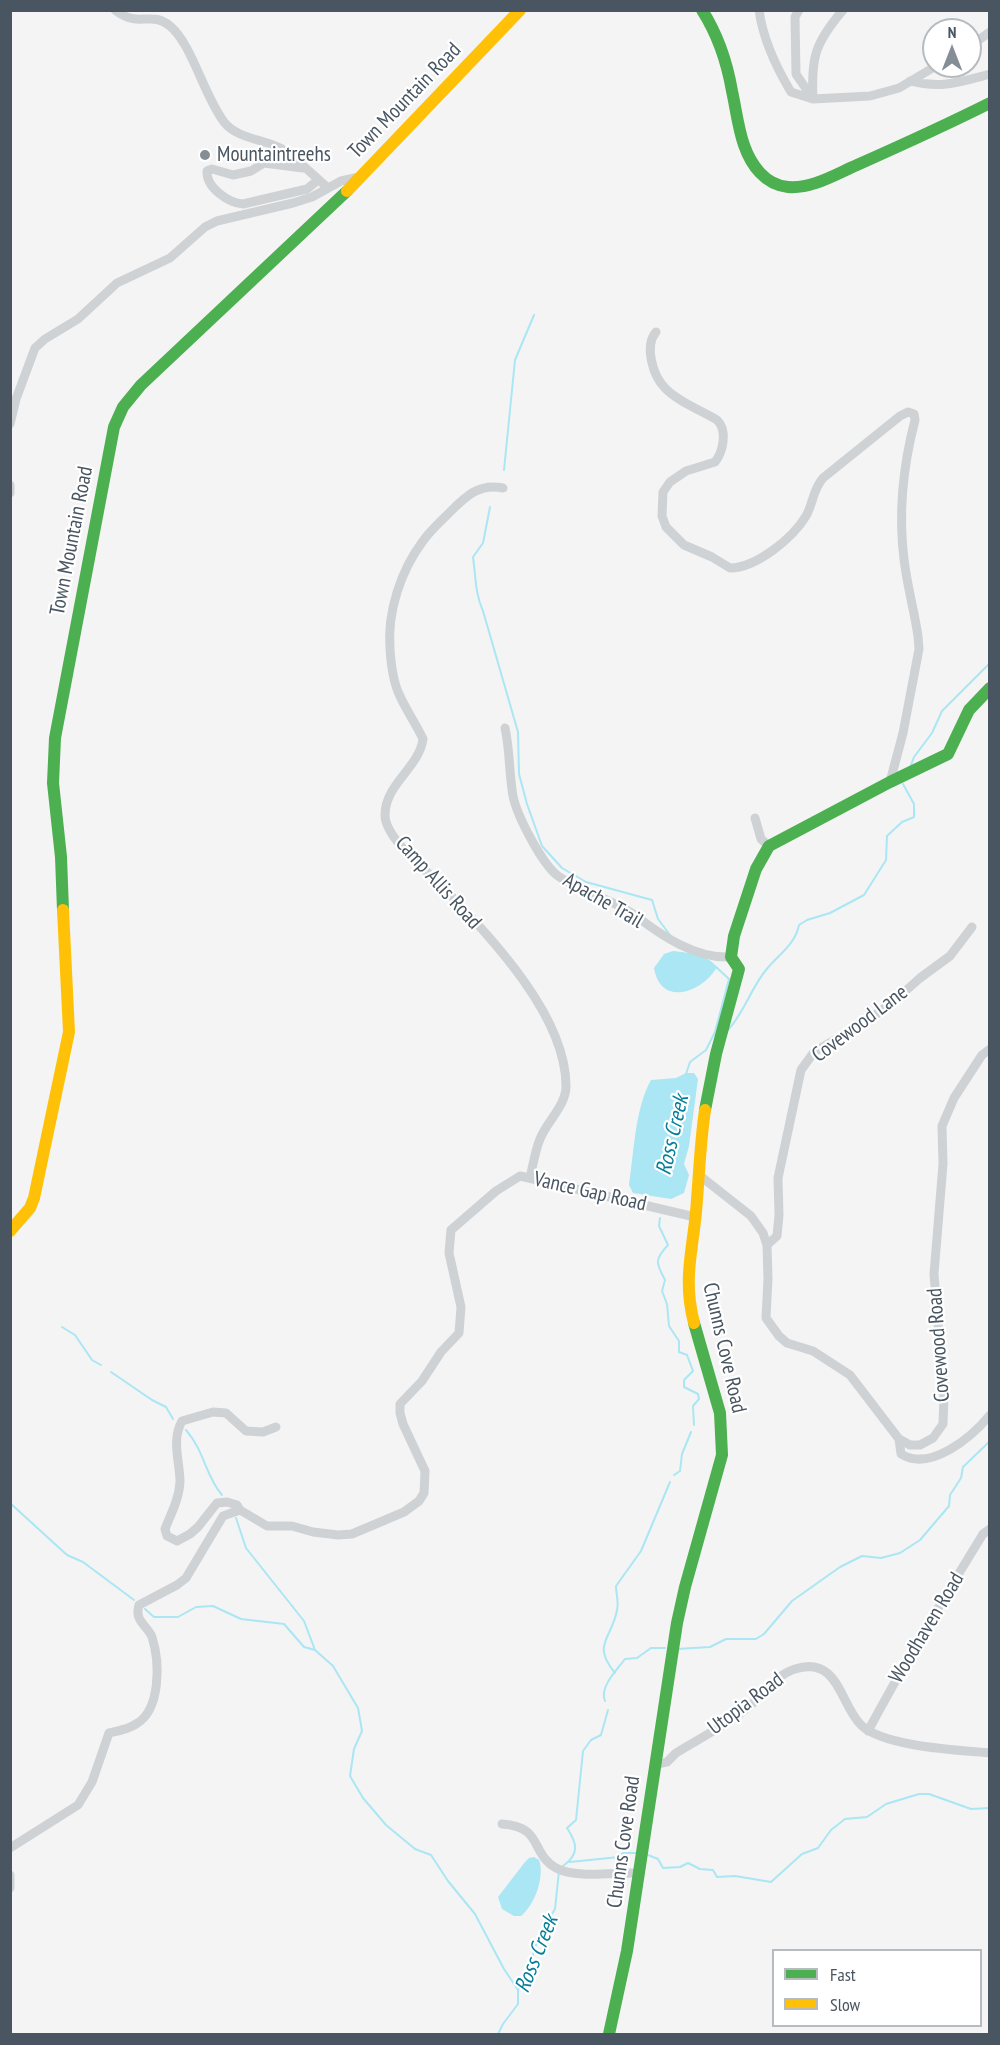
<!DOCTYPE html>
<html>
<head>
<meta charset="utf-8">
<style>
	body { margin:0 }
	#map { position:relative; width:1000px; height:2045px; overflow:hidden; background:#f4f4f4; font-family:"PT Sans Narrow",sans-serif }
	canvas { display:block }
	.frame { position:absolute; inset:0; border:12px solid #495662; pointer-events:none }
	.legend { position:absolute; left:772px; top:1949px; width:210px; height:78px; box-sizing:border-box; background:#fff; border:2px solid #b6bbc0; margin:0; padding:8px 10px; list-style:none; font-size:18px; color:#495662 }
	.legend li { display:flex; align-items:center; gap:12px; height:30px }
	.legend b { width:30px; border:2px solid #b6bbc0 }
	.north { position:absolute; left:922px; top:18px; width:60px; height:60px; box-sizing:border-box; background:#fff; border:2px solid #b6bbc0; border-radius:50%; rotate:0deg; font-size:16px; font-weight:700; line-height:24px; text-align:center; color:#495662 }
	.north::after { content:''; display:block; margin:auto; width:21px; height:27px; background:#858d95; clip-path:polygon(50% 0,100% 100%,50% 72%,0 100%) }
</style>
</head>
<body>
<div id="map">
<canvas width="1000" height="2045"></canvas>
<div class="frame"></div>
<ul class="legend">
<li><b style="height:8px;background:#4caf50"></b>Fast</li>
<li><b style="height:8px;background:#ffc107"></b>Slow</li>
</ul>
<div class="north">N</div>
</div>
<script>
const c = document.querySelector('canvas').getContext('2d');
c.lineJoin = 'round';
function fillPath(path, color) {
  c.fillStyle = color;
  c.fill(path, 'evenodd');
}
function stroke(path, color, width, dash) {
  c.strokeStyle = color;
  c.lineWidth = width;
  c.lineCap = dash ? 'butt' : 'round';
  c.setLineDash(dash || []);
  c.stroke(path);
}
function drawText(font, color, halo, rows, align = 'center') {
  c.font = font + ' "PT Sans Narrow",sans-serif';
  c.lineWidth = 4.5;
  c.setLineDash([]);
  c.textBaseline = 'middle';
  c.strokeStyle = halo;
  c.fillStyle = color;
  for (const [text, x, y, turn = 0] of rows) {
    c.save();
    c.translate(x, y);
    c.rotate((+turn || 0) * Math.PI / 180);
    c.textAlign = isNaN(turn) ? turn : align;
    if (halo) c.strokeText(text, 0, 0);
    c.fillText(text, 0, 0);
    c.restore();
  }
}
fillPath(new Path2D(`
	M673,951C688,953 707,954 717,967C703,992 661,1008 654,968L664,954Z
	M686,1073H694L698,1079L689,1146L684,1164L689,1175L684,1193L671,1199L633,1193L629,1185C634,1153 635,1108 651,1080L676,1078Z
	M534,1857L539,1860C545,1876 535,1905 521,1916H514L502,1909L498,1897L525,1862L529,1858Z`), '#aae6f3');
stroke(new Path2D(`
	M504,470L515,360L534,315
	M490,507L483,543L473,557C476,578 475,593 483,611L518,732L519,774L527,804L542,846L562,868L586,882L652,900L658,919L670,935
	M911,765L914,757L932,733L942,711L990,663
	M728,1030C744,1013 751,988 766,970C778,955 795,945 799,925L807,920L830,913L864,895L886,860L887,836L902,822L914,817V804L903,784
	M686,1074L690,1062L706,1050L715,1032L729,979L716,967
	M660,1218L659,1226L668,1245C654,1260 656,1263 665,1280L662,1291L667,1304L669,1326L679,1341V1352L687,1355L693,1371L684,1380V1387L698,1394L699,1399L693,1406L694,1425
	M62,1327L75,1335L92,1360L101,1365
	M111,1372L152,1400L166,1407L173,1419
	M186,1430C205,1452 205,1475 222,1495
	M674,1475L680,1471L682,1454L691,1432
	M10,1503L67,1555L83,1562L134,1600
	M236,1518L246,1548L304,1621L315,1650L333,1666L358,1708L362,1731L354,1749L350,1776L363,1798L386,1825L415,1849L431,1855L448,1881L475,1914L504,1969L518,1990
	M145,1609L154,1617H178L196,1607L213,1606L241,1619L284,1624L304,1647L315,1650
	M677,1649L710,1647L726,1639H756L764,1634L792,1601L840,1567L862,1556L881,1558L900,1553L920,1540L949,1506L950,1495L961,1478L963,1467L990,1441
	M615,1673C591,1644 612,1639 617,1610C619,1603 616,1593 616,1586L641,1551L670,1482
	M605,1701C599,1687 617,1670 625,1659L637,1658L651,1648H665
	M648,1855L658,1859L663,1868L680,1867L688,1863L700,1869L713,1870L717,1877L735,1876L771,1882L802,1854L818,1848L831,1830L845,1819L867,1817L886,1804L919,1794H929L971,1809L990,1808
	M570,1862L619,1857L623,1853H636
	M563,1866C580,1854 577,1843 567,1828L576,1820L583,1751L591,1740L601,1735L608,1710
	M498,2034L503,2024L518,2004V1990L530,1976L534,1949L547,1922L555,1909L559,1871`), '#aae6f3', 2);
stroke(new Path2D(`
	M115,10C139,29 151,10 170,26C192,44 204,96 224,122C237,139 264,139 282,149C295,157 315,177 328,188
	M759,10C763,40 776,67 791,92L813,99C811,57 815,43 843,10
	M799,10L795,17L796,74L813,99L870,96L899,88L936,66
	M970,46L990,32
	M910,81C941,89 960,82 990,74
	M303,168L264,163L251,171L233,175L212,169L207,171C206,188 229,203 243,204L307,189L318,180
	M656,332C644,346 653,376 665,388C677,401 702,411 717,420C728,430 723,452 715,462L686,471L670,482L663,492L662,516L666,527L684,545L712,557L730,568C756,568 793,538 806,516C813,504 813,489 823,478L900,416L908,412L914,414L915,420C903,466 898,511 904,559C907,585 914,610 918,636L919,649L903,733L890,782
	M10,424L16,399L35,348L45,339L78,319L117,283L170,258L205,227L217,221L293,203L312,197L341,181L359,177
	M10,485V493
	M503,488C478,483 465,497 448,514C440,522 430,531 423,541C401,570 387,612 390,649C391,664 393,681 399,694C406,710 416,724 423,739C419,768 385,784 385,815C385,838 425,869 441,885C488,935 566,1014 566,1086C566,1106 547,1121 540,1139C535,1151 533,1165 530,1178
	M505,728C510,750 509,774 513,796C517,816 542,864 558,876C582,892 612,899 636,916C662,936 696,959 731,957
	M755,818L761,839L769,846
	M699,1175L751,1216L763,1233L767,1245L768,1279L766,1318L779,1336L787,1343L813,1351L850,1375L899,1439L910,1445H920L933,1438L943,1424L944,1396L934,1274L943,1164L942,1126L954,1098L982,1055L990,1049
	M767,1245L777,1236L779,1215L778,1178L801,1070L814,1052L861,1025L892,1003L920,978L950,956L972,927
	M899,1439L901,1454C930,1472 971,1438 990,1415
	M240,1510L237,1505L227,1502L217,1503L198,1527L190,1534L177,1541L167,1536L165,1529C171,1514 179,1499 180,1482C180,1462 171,1440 182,1421L213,1412L226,1413L246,1431L263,1432L276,1427
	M868,1731C904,1664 943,1599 983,1534L990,1529
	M655,1765L667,1762L676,1753C699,1739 724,1726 746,1709C762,1697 775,1675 795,1669C839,1655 840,1705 861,1725C884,1747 958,1750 990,1753
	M502,1824C544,1827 529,1852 556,1868C577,1879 615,1872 639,1873
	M10,1848L78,1805L92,1782L109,1733C118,1731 129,1729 136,1724C161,1710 160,1662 152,1637C147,1625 134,1621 139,1605L177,1585L186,1578L223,1516L240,1510L267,1526H292L313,1532L338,1535L352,1534L404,1512L419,1501L424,1493L425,1471L403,1424L400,1413V1404L422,1381L441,1352L459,1333L461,1307L449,1253L451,1230L496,1191L520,1176L695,1217
	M10,1875V1888`), '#cfd2d5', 9);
stroke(new Path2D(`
	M702,10C718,35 727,62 732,91C736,109 738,128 744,145C751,165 765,185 788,187C812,189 836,174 857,165C902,145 946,125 990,103
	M63,910L61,857L53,783L55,738L114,427L123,407L141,385L347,191
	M705,1110L716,1054L739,969L731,957L734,936L756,869L769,846L890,782L948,754L969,710L990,688
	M609,2034L627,1951L677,1623L685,1587L722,1455L720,1413L694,1323`), '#4caf50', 12);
stroke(new Path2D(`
	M347,191L520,10
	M10,1231L30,1208L34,1198L69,1032L63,910
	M694,1323C683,1280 692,1254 696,1212C699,1178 700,1144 705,1110`), '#ffc107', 12);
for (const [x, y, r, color] of [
	[205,155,6,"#858d95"]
]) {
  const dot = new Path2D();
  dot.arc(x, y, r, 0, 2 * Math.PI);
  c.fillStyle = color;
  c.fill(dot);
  stroke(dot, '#fff', 2);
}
drawText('21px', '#495662', '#fff', [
	["Town Mountain Road",405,101,-46],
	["Town Mountain Road",72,541,-79],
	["Camp Allis Road",438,883,48],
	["Apache Trail",603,901,30],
	["Covewood Lane",860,1024,-37],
	["Vance Gap Road",590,1192,13],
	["Covewood Road",939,1345,-94],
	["Chunns Cove Road",724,1348,77],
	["Woodhaven Road",927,1628,-59],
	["Utopia Road",746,1704,-37],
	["Chunns Cove Road",624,1842,-82]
]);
drawText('21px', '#495662', '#fff', [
	["Mountaintreehs",217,155]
], 'left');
drawText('italic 22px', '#047e9a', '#fff', [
	["Ross Creek",673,1135,-77],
	["Ross Creek",537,1954,-68]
]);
</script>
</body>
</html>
